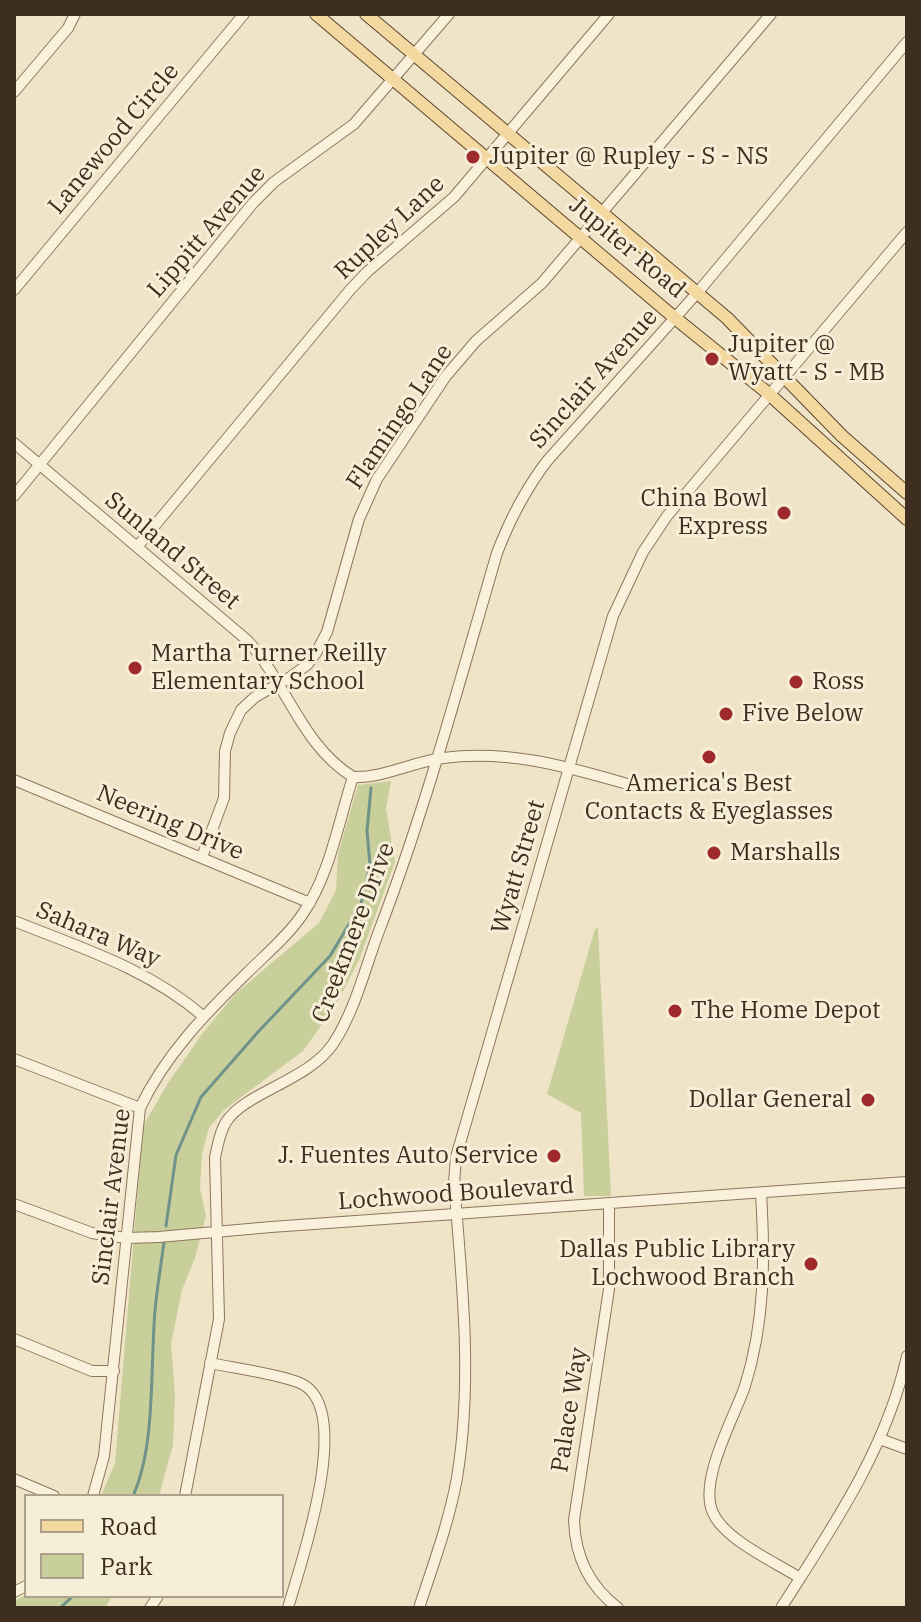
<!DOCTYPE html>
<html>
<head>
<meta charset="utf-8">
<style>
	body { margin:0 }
	#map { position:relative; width:921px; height:1622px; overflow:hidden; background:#f0e4c8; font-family:"IBM Plex Serif",serif }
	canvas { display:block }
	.frame { position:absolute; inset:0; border:16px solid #3d2e20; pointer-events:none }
	.legend { position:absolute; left:24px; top:1494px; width:260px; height:104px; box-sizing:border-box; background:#f7eed8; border:2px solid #ada18e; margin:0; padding:10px 14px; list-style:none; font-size:24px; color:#3d2e20 }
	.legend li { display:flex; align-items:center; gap:16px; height:40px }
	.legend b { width:40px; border:2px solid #ada18e }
</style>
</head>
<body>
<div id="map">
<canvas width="921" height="1622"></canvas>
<div class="frame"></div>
<ul class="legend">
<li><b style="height:10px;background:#f3d9a0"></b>Road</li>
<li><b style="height:22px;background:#c9cf9b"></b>Park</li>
</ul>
</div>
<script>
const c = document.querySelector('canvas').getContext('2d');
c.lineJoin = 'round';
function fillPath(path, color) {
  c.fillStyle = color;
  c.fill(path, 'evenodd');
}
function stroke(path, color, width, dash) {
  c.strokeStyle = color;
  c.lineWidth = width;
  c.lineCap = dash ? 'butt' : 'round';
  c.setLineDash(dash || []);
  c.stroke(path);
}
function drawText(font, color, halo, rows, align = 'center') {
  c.font = font + ' "IBM Plex Serif",serif';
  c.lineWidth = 6;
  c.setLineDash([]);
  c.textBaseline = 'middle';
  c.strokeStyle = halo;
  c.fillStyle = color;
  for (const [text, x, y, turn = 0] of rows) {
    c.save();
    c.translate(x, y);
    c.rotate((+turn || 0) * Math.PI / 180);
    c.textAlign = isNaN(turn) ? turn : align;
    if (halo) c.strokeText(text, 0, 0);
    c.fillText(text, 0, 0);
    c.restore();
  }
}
fillPath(new Path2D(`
	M391,781L386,809L395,862L359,960L337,1003L303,1051L224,1110L209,1128L202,1154L200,1188L206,1216L195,1258L182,1290L171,1344L175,1394L173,1445L159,1496H101L115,1463L143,1126L168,1083L202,1034L235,994L319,923L336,890L338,854L358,785Z
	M598,928L611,1196H584L581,1113L547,1094L595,929Z
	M26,1595V1596H112L105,1608H14V1601Z`), '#c9cf9b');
stroke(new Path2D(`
	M166,1226L176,1155L201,1097L258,1032L330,956L361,904L370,865L367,831L371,788
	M133,1496C156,1445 150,1367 155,1311C157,1288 161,1265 164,1242
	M60,1608L73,1596`), '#6f938a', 3);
const minor = new Path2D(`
	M14,92L68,28L75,14
	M14,290L244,14
	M14,443L247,640C286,682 302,746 353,777C384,778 412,762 443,758C509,749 568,767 631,785
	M14,496L253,203L274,182L354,124L449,14
	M137,547L350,290L367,272L454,197L609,14
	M14,780L310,903
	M202,857L224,798L225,751L230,733L241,710L255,697L289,678L307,665L316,653L327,632L359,519L377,479L446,376L476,341L542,283L771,14
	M14,921C81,948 147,968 203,1016
	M14,1059L140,1108
	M761,1193C765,1259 765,1322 745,1386C734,1418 698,1481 713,1513C725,1540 775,1562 800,1578
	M14,1204L92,1233L126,1238L159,1237L271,1227L907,1182
	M609,1204V1289L574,1520C575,1556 589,1586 618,1608
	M14,1339L92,1371H114
	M210,1363C234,1368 279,1374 300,1383C356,1407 300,1565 288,1608
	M880,1439L907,1449
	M14,1479L54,1496
	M93,1496L104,1456L140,1108C165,1055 206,1013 247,973C265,955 287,937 302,915C330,875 338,823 353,777
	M185,1496L219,1319L215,1157C218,1146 219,1133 226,1122C245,1092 308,1081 333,1044C355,1011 365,968 379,931C426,808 460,680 497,553C510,519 525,490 547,461L698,292L907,42
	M14,1592L26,1586
	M150,1608L158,1596
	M419,1608C433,1565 449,1522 457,1478C473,1380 462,1281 454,1183L456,1157L613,616L643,552L667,516L907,232
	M781,1608C832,1528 886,1450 907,1356`);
const major = new Path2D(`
	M316,14L675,318L769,394L907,519
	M366,14L727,318L842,436L907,493`);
stroke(minor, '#8d765c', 12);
stroke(major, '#5b4430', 14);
stroke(minor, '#faf1dc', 10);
stroke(major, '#f3d9a0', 12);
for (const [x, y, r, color] of [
	[473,157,8,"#9e2a2b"],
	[712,359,8,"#9e2a2b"],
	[784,513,8,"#9e2a2b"],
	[135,668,8,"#9e2a2b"],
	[796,682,8,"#9e2a2b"],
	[726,714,8,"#9e2a2b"],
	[709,757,8,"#9e2a2b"],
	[714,853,8,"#9e2a2b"],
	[675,1011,8,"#9e2a2b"],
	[868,1100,8,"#9e2a2b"],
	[554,1156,8,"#9e2a2b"],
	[811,1264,8,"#9e2a2b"]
]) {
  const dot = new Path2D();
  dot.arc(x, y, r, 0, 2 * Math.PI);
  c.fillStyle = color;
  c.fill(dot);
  stroke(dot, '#f7eed8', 3);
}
drawText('24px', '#3d2e20', '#f7eed8', [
	["Lanewood Circle",114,139,-50],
	["Rupley Lane",390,228,-43],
	["Lippitt Avenue",207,232,-49],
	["Jupiter Road",627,248,40],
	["Sinclair Avenue",594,379,-48],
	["Flamingo Lane",400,417,-56],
	["Sunland Street",172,551,40],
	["Neering Drive",170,823,23],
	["Wyatt Street",519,867,-74],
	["Creekmere Drive",354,933,-69],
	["Sahara Way",98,935,23],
	["Lochwood Boulevard",456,1194,-4],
	["Sinclair Avenue",112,1197,-83],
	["Palace Way",570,1410,-81]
]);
drawText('24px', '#3d2e20', '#f7eed8', [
	["Jupiter @ Rupley - S - NS",489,157],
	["Jupiter @",728,345],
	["Wyatt - S - MB",728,373],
	["China Bowl",768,499,"right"],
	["Express",768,527,"right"],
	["Martha Turner Reilly",151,654],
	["Elementary School",151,682],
	["Ross",812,682],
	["Five Below",742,714],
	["America's Best",709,784,"center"],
	["Contacts & Eyeglasses",709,812,"center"],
	["Marshalls",730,853],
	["The Home Depot",691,1011],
	["Dollar General",852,1100,"right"],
	["J. Fuentes Auto Service",538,1156,"right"],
	["Dallas Public Library",795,1250,"right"],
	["Lochwood Branch",795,1278,"right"]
], 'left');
</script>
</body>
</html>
